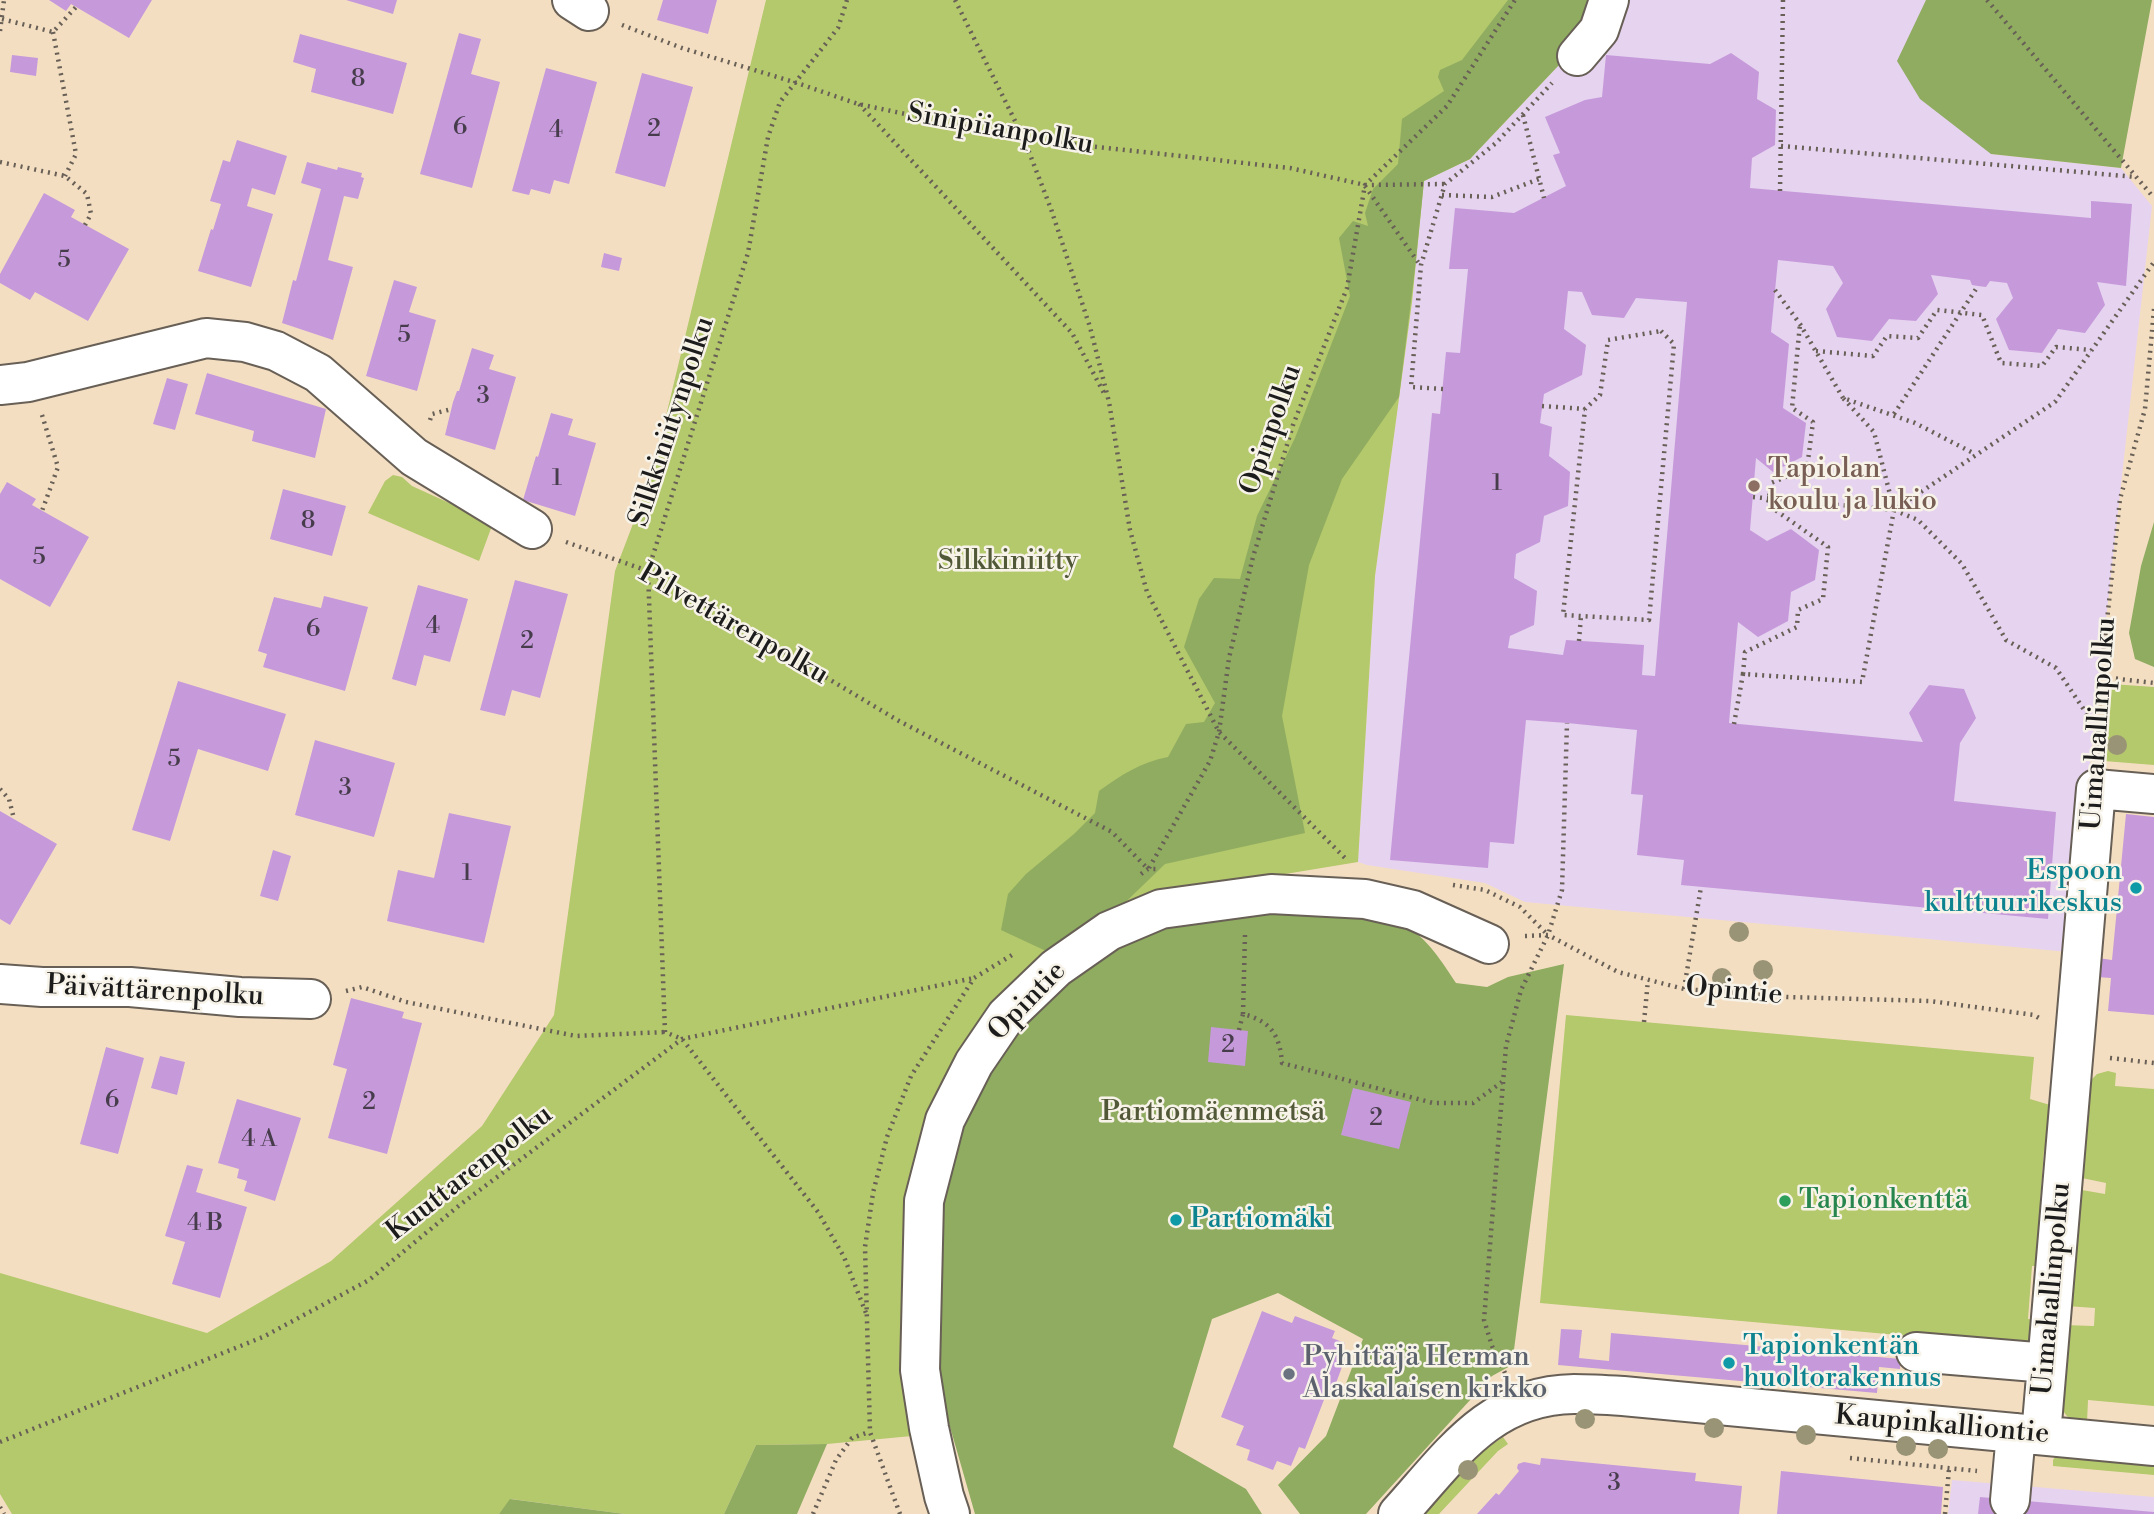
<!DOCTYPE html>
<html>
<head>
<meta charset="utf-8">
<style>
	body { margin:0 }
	canvas { display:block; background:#f4dec2 }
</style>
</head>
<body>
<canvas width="2154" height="1514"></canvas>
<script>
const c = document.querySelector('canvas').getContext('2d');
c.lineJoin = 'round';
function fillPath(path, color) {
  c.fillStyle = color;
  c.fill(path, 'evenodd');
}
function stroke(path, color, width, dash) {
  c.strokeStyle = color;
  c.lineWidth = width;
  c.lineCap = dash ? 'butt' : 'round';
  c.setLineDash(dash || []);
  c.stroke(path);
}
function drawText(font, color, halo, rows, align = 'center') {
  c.font = font + ' "Libre Bodoni",serif';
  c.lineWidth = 5;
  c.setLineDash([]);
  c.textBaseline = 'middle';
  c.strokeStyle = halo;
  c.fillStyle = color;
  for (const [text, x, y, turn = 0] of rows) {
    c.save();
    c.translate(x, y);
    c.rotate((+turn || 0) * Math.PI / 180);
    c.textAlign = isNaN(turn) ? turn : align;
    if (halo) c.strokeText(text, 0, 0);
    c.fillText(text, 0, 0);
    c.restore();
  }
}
fillPath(new Path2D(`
	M1606,0H1926L1925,3L1991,154L2121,168L2152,206L2069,952L1525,902L1485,883L1367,865L1358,862L1375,576L1412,302L1424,180L1470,159L1596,26Z
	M1952,1480L2154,1497V1514H1948Z`), '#e6d3f0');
fillPath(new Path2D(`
	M766,0H1606L1470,159L1424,181L1412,302L1375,576L1358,862L1164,894L912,1436L827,1444L756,1445L724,1514H625L511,1499L499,1514H12L0,1494V1273L207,1333L331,1261L482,1126L554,1015L615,571L652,474Z
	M393,475L402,477L412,486L493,523L479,561L368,513L385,481Z
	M2111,684L2154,687V765L2104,761Z
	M1566,1015L2034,1057L2030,1099L2050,1105L2052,1150H2044L2040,1203L2048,1204L2042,1266H2032L2028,1319L2036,1320L2031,1342L2021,1346L1540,1303Z
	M2108,1071L2116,1073L2115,1086L2154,1089V1406L2088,1400L2087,1423C2079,1422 2071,1421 2066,1415C2054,1402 2063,1344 2064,1325L2094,1326L2095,1308L2066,1306L2076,1189L2105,1194L2106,1183L2077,1177L2089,1082L2097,1074Z
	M1503,1437L1508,1444L1498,1451L1439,1514H1424L1474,1457Z
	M2057,1454L2154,1463V1475L2053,1466V1460Z`), '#b4c86c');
fillPath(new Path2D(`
	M1508,0H1606L1596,26L1470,159L1424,181L1415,269L1399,397L1342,479L1309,565L1282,716L1305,833L1165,864L1109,918L1059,957L1001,930L1008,894L1026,874L1074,834L1095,813L1099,791C1121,775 1141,762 1168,757L1186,724L1204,722L1215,703L1184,647L1199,599L1214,578L1240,579L1257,516L1295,438L1350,296L1339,238L1353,221L1368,226L1365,213L1373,189L1398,164L1402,119L1444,91L1438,77L1440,70L1462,60Z
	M1926,0H2152L2121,168L1991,154L1920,99L1897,61Z
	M2154,522V667L2135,659L2129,633L2141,566Z
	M1238,911C1274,912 1380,910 1406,926C1428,939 1442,962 1456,983L1487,987L1508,977L1564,964L1512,1365L1492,1376L1366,1514H1300L1278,1485L1326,1436L1363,1339L1278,1293L1212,1319L1173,1447L1246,1489L1262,1514H975L934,1371L939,1219L965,1112L1032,1003L1137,933Z
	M827,1444L797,1514H724L756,1445Z
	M510,1499L625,1514H499Z`), '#8fac60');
fillPath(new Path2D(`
	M49,0H152L129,38L71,4L66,11Z
	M346,0H397L393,14Z
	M663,0H717L708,34L657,20Z
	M459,33L481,39L471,74L500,82L472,188L420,174Z
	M300,34L407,63L393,114L311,92L316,69L293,62Z
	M1731,53L1759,72L1757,99L1776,110L1775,145L1752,158L1750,188L2091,218V201L2132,204L2126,286L2097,282L2105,305L2085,333L2058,329L2042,353L2009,350L1996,319L2013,298L2007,283L1990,281L1986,287L1978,286L1972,285L1970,280L1931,275L1938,294L1916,321L1889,319L1872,341L1837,337L1826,309L1843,283L1833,266L1778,260L1771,332L1789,344L1783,408L1806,423L1802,457L1773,472L1756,458L1750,530L1767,541L1791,529L1819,550L1815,580L1791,592L1788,621L1758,637L1738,622L1729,723L1923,742L1909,713L1929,685L1964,689L1976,718L1960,743L1954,801L2056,812L2048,919L1681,885L1684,860L1637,855L1643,795L1631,794L1637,730L1567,723L1526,720L1514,844L1490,842L1488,868L1390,860L1432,413L1440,414L1446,352L1460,353L1468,269H1449L1455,208L1514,213L1566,186L1553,155L1560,153L1545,117L1585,100L1602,97L1606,55L1710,64ZM1568,291L1582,292L1592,315L1624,318L1636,298L1687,302L1655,676L1642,675L1644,645L1566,640L1563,655L1508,648L1510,636L1534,625L1537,591L1514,578L1516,554L1540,542L1544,516L1568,506L1570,472L1549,456L1552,427L1540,423L1544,394L1582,375L1586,345L1564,329Z
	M12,55L38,58L36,76L10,72Z
	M546,68L597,82L569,184L554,180L550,194L531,189L529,195L512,191Z
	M642,73L693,87L665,187L615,173Z
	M237,140L287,156L275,195L252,188L247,206L273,214L251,287L198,271L211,229L213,230L221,204L210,201L223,160L230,162Z
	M307,162L337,170L338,167L362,173L361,177L364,178L358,199L344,196L328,260L353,267L333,340L282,323L293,280L296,281L321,189L301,183Z
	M44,193L75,210L71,217L129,249L88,321L35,292L30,300L0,283V274Z
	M604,253L622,258L619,271L601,267Z
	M394,280L417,287L409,312L436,320L417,391L366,376Z
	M472,348L494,355L489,369L516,377L495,450L445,435L453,402L457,391H459Z
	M207,373L326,409L315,458L252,441L254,431L195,414Z
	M167,378L188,384L175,430L153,424Z
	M551,413L573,419L568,435L596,443L575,516L523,500L536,456L538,457Z
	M7,482L36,499L32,505L89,537L50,607L0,579V494Z
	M283,489L346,506L332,556L270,539Z
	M515,580L568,594L540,698L512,690L505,716L480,710Z
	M418,585L468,599L450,662L424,655L416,686L392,679Z
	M324,596L368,607L345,691L263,667L267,654L258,651L274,597L321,608Z
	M178,681L286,714L268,771L198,749L170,841L132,830Z
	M315,740L395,763L374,837L295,815Z
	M0,811L57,844L10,925L0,919Z
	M449,813L511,826L484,943L387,921L398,870L434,878Z
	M2126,814L2154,817V1015L2108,1011L2111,978L2096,977L2098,958L2112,960Z
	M273,850L291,856L278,901L260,896Z
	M351,998L404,1012L402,1018L422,1023L387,1154L328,1138L347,1069L333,1065Z
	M1211,1027L1248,1031L1245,1066L1208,1062Z
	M106,1047L144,1058L118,1154L80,1144Z
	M160,1056L185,1062L177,1095L151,1088Z
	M1353,1088L1411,1102L1399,1149L1341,1135Z
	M237,1099L301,1118L275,1201L244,1191L247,1181L237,1178L239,1169L218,1163Z
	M187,1165L203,1169L196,1192L247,1207L220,1298L172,1284L185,1242L165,1236Z
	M1262,1311L1292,1323L1295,1316L1335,1331L1332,1338L1345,1343L1341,1354L1346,1356L1332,1394L1327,1392L1305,1449L1299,1447L1291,1466L1277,1461L1273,1470L1247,1460L1250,1450L1236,1445L1244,1426L1221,1417Z
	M1561,1329L1582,1330L1579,1358L1609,1361L1611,1333L1901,1359L1900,1369L1879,1367L1877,1393L1558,1365Z
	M1541,1458L1696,1473L1695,1481L1742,1486L1739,1514H1477L1496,1493L1499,1495L1519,1471L1517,1468L1518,1464L1524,1462L1540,1465Z
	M1781,1471L1943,1487L1941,1514H1777Z
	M1980,1497L2154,1512V1514H1978Z`), '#c69ada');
const minor = new Path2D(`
	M572,0L589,11
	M1577,56L1599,30L1609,0
	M0,385L28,382L206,338L245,342L276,351L318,373L414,457L532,529
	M0,984L42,987H130L240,997L311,999
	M1916,1352L2047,1363
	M2041,1435L2096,789L2154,794
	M2010,1500L2016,1433
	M950,1514L944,1496L929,1428L920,1370L924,1201L945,1120L974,1063L1006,1016L1056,968L1109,931L1161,909L1271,894L1365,899L1413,910L1489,944
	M1398,1514C1450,1457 1489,1395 1574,1394C1591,1394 1607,1395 1623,1396L2154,1446`);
stroke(minor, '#686056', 42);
stroke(new Path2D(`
	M847,0L838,28L780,102L768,137L748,253L648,571L665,1032L682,1039L818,1212L844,1257L866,1313
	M955,0L1024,139L1051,209L1090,327L1109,402L1130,530L1147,592L1219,732L1347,860
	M1987,0L2154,198
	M2,19L53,32L76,7
	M622,25L682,48L797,83L858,104L1024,139L1290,168L1365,185L1445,184
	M0,31L4,0
	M53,32L76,154L65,176
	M859,104L1072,333L1105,395
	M1523,115L1544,198
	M1781,146L2136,177
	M0,162L65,176L87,194L91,214L85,225
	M1365,186L1420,265
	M1780,191L1783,0
	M1442,195L1492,197L1539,179
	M1775,290L1800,324L1843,398
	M1661,331L1674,344L1649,620L1563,615L1585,409L1600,395L1608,340Z
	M1816,351L1873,356L1887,336L1918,338L1937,310L1982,315L2001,363L2042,366L2056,347L2091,350
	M1443,389L1411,387L1421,265L1445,184L1496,143L1552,83
	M1542,406L1585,409
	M1894,414L1978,286
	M42,415L58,467L42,511
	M430,420L432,414L452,409
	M1753,497L1894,510
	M566,542L648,571L899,721L1112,832L1148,869
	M1579,641L1581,616
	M1743,674L1745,652L1797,627L1798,610L1823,599L1828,547L1768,505L1771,483L1807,468L1813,422L1792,408L1800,324
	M2102,677L2154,683
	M1734,724L1743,674L1862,682L1894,510L1874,432L1843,398L1915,423L1975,454
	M2099,732L2056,668L2006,640L1962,564L1918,520L1894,510L2055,402L2154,262
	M2097,754L2102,667L2120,499L2145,409L2154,309
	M0,789L9,799L14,819
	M1149,868L1210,761L1219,732L1229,658L1253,557L1293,425L1347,288L1365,185L1447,106L1515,0
	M1141,874L1148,869H1159
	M1453,885L1485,890L1520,907L1548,935
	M1525,936L1548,935L1618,972L1684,989L1787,997L1930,1001L2034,1015L2039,1018
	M1684,989L1701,887
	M346,991L362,987L406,1002L576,1036L665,1032
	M1243,1014L1245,935
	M1644,1022L1648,980
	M1239,1030L1243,1014C1271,1021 1280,1036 1282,1063L1433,1103H1473L1502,1082
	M2110,1058L2154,1063
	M1505,1373L1492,1346L1484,1320L1506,1046L1521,990L1548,935L1562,890L1567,723
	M0,1442L263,1337L369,1280L461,1204L682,1039L974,978
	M1850,1458L1977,1471
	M0,1507L4,1514
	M813,1514L836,1460L852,1438L869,1432
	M900,1514L870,1432L865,1247L873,1193L887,1137L911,1076L974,978L1012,955
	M1945,1514L1949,1469`), '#686056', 4.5, [2, 5]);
stroke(minor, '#fff', 38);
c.fillStyle = '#9a9476';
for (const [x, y] of [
	[2117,745],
	[1739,932],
	[1763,970],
	[1722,978],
	[1585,1419],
	[1714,1428],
	[1806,1435],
	[1906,1446],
	[1938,1449],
	[1468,1470]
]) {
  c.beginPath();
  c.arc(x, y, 10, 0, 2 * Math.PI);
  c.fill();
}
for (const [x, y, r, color] of [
	[1754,486,7,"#8d6e63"],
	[2136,888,7,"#0f9aa8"],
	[1785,1201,7,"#2e9e5b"],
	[1176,1220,7,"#0f9aa8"],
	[1729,1363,7,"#0f9aa8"],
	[1289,1374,7,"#6b7280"]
]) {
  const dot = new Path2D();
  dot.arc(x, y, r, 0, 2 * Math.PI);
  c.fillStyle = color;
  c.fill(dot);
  stroke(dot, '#f7f3e8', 2.5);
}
drawText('24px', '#463c4c', null, [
	["8",358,80],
	["6",460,128],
	["2",654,130],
	["4",556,131],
	["5",64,261],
	["5",404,336],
	["3",483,397],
	["1",557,479],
	["1",1497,484],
	["8",308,522],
	["5",39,558],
	["4",433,627],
	["6",313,630],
	["2",527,642],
	["5",174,760],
	["3",345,789],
	["1",467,874],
	["2",1228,1046],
	["6",112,1101],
	["2",369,1103],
	["2",1376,1119],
	["4 A",259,1140],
	["4 B",205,1224],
	["3",1614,1484]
]);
drawText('28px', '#1c1c1c', '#f7f3e8', [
	["Sinipiianpolku",1000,130,10],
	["Silkkiniitynpolku",673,422,-72],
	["Opinpolku",1272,430,-71],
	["Pilvettärenpolku",733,625,30],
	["Uimahallinpolku",2100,724,-86],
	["Päivättärenpolku",155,992,3],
	["Opintie",1734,992,5],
	["Opintie",1028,1002,-46],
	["Kuuttarenpolku",470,1174,-38],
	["Uimahallinpolku",2053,1289,-85],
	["Kaupinkalliontie",1942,1426,5]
]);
drawText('28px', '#785e54', '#f7f3e8', [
	["Tapiolan",1768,470],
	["koulu ja lukio",1768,502]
], 'left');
drawText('28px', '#515838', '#f7f3e8', [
	["Silkkiniitty",1008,562],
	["Partiomäenmetsä",1213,1113]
]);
drawText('28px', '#0d838f', '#f7f3e8', [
	["Espoon",2122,872,"right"],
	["kulttuurikeskus",2122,904,"right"],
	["Partiomäki",1190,1220],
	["Tapionkentän",1743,1347],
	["huoltorakennus",1743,1379]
], 'left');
drawText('28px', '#27864d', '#f7f3e8', [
	["Tapionkenttä",1799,1201]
], 'left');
drawText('28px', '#5b616d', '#f7f3e8', [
	["Pyhittäjä Herman",1303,1358],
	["Alaskalaisen kirkko",1303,1390]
], 'left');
</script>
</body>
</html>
